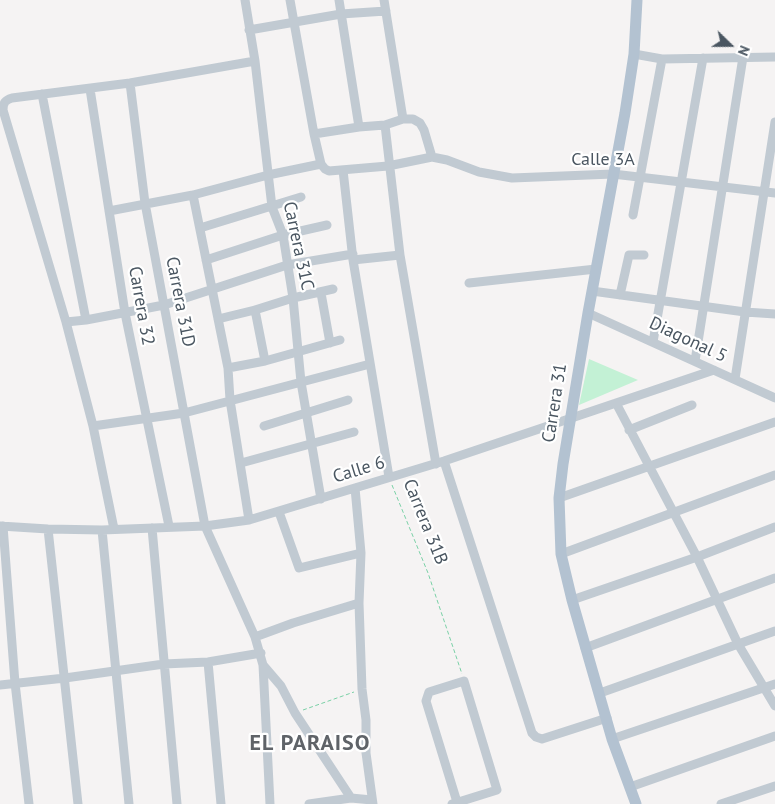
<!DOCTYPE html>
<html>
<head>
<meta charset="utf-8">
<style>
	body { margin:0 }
	#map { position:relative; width:775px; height:804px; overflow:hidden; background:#f5f3f3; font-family:"PT Sans",sans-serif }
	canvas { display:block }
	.north { position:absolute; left:705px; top:20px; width:50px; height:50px; -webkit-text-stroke:4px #fff; paint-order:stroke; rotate:112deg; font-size:14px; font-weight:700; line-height:20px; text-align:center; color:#4a5661 }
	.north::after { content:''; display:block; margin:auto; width:18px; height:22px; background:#4a5661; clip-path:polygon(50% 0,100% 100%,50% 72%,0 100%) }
</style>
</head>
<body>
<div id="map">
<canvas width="775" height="804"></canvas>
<div class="north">N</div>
</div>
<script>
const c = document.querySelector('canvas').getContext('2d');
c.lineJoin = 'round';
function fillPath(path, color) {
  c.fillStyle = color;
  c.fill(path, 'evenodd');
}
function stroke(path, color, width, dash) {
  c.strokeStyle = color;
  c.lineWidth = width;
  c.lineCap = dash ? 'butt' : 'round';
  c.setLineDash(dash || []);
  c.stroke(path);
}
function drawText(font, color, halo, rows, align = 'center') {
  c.font = font + ' "PT Sans",sans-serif';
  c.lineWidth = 4.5;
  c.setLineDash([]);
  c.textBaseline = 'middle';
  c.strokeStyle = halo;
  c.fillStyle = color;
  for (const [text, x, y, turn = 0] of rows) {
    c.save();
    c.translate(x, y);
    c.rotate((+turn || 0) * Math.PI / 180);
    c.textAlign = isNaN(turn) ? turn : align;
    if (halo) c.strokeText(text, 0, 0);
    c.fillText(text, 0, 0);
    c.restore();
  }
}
fillPath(new Path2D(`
	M589,359L638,380L579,405Z`), '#c3f1d5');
stroke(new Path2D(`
	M392,485L428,573L462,674
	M303,710L354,692`), '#7ad0a6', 1, [4, 2.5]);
stroke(new Path2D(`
	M245,0L255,61L272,207L283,235L293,298L301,382L321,499
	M290,0L314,134L321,164L325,169L329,171L388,166L432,157L447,160L479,172L512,178L613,174L775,193
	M339,0L359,127
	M384,0L403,119
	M249,30L341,14L386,11
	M634,54L662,59L775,57
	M130,83L145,203L205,526L255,637L263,665L281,686L295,713L351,798
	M90,89L125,313L169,526
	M42,94L86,320
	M385,125L400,255L436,464
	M314,134L359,127L385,125L403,119H413L420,123L424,130L432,157
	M343,170L353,260L389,477
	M193,195L228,368L230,400L249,520
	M109,211L193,195L268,175L321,164
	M633,215L662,59
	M200,228L301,197
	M206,260L283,235L327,225
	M353,260L400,255
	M469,283L596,269
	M592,291L745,312L775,314
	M321,293L330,343
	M620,295L629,255H644
	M255,310L265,361
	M588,313L775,398
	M218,319L255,310L293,298L333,289
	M66,322L86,320L164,305L287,265L353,254
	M653,342L703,58
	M695,361L743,57
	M228,368L265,361L340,340
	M735,379L775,122
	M616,403L697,557L738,644L775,706
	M93,426L184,413L370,364
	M264,426L348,400
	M629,430L692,405
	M444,461L532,733L536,737L542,739L607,718
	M241,463L354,432
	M355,488L361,553L359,603L362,689L366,720V753L373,804
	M559,498L775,422
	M279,512L299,568L361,553
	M0,526L48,529L102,530L205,526L249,520L444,461L714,370
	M3,526L15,683L29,804
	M152,528L177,804
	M48,529L78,804
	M114,529L93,426L66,322L3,110C3,103 5,100 12,98L130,83L255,61
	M102,530L129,804
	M561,554L775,475
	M572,600L697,557L775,527
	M255,637L293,623L359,603
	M585,648L775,578
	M208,662L221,804
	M263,665L270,804
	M0,685L65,678L164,664L208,662L261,653
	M600,693L775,631
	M612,739L775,684
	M630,787L775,736
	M309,804L351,798L372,800
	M452,804L497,790L464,681L429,692L426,701L457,802
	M721,804L775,786`), '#c1cad2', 9);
stroke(new Path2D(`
	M636,804L612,739L572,600L561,554L559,498L563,464L588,313L625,113L634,54L637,0`), '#b3c2d1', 11);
drawText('18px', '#4a5661', '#fff', [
	["Calle 3A",603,160],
	["Carrera 31C",298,246,78],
	["Carrera 31D",180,302,79],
	["Carrera 32",141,306,80],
	["Diagonal 5",688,340,25],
	["Carrera 31",555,403,-81],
	["Calle 6",359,470,-17],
	["Carrera 31B",425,522,68]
]);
c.letterSpacing = '1px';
drawText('bold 22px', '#5f6368', '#fff', [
	["EL PARAISO",310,744]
]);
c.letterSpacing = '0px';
</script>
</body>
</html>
